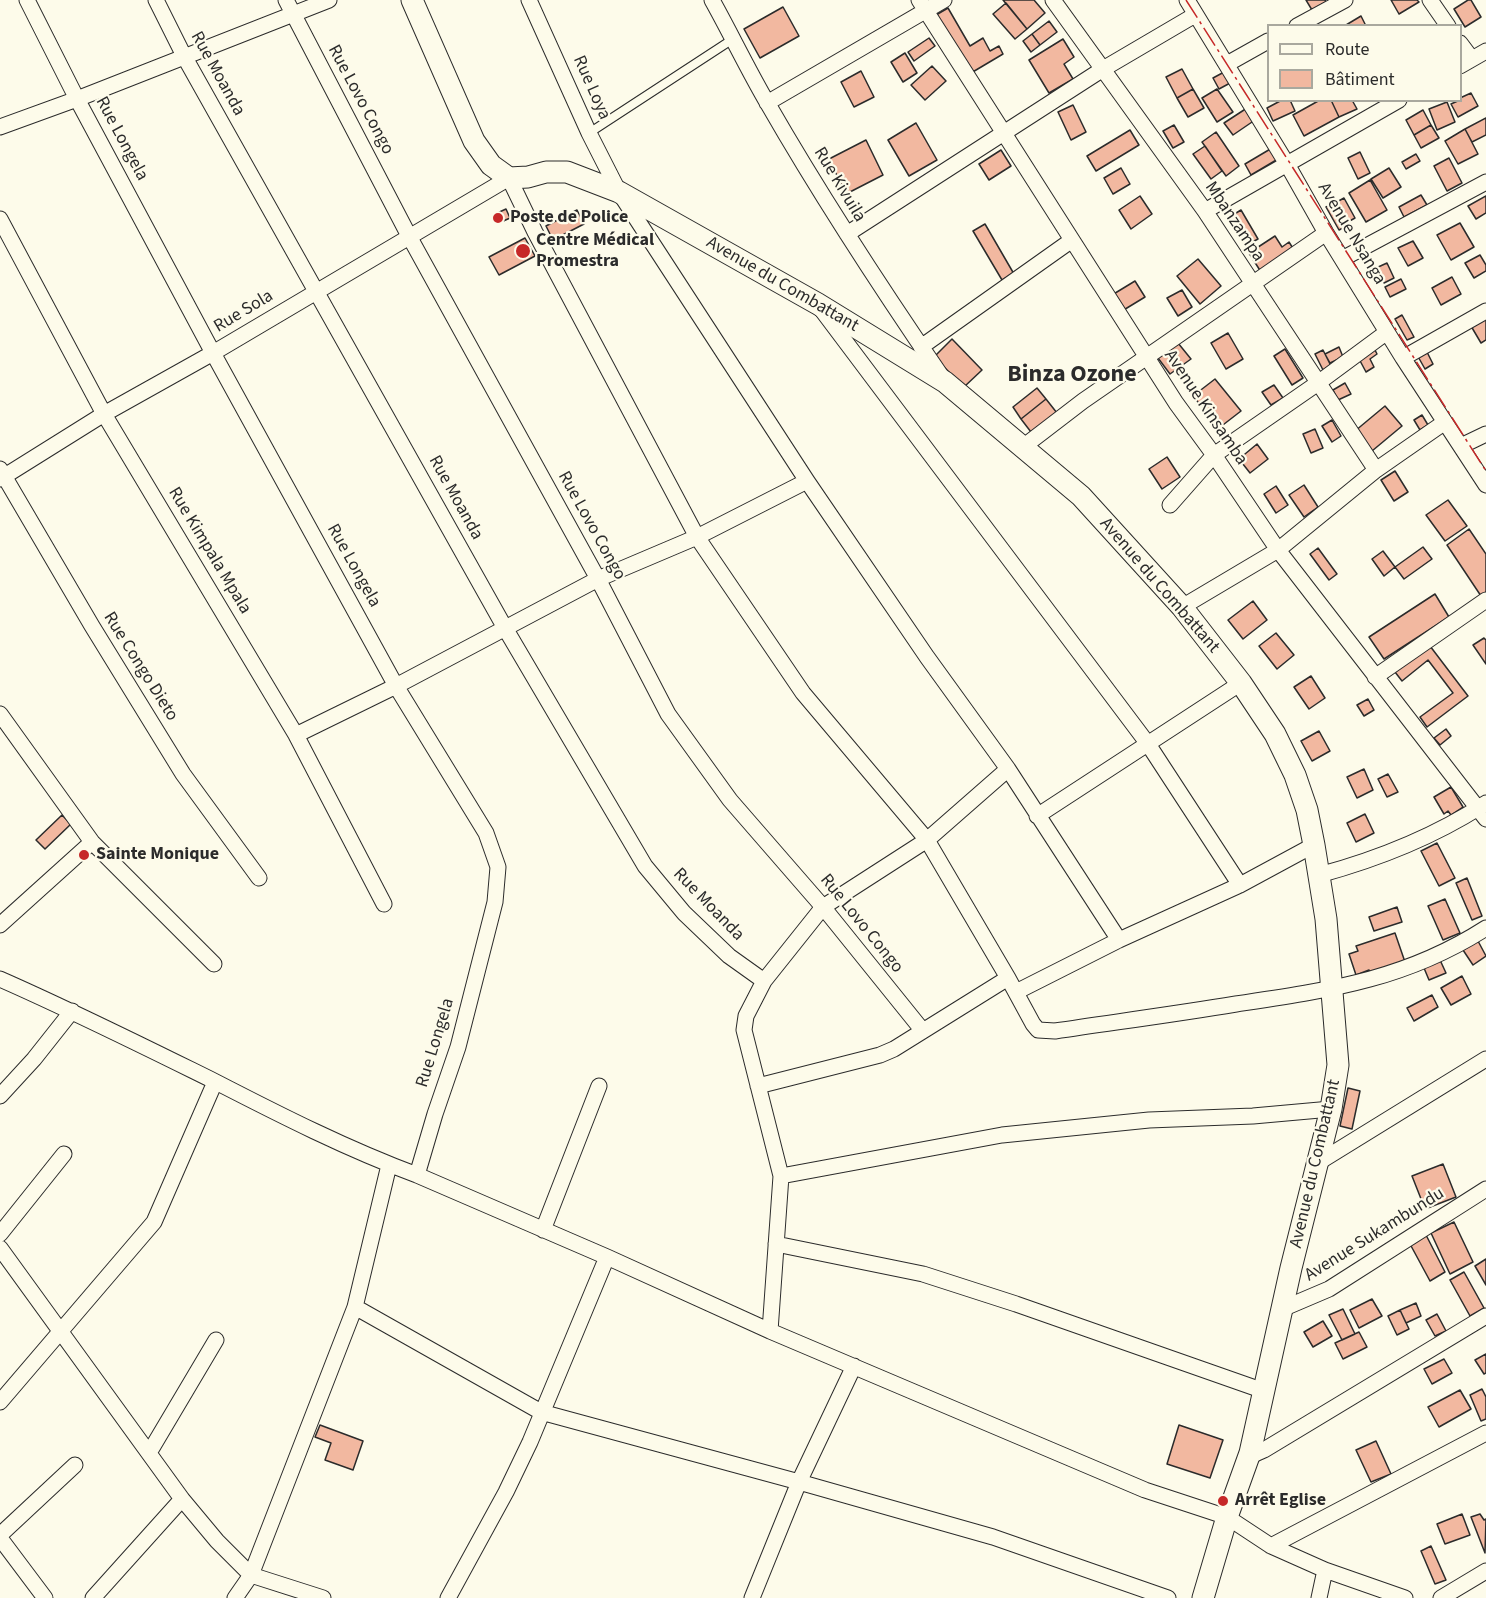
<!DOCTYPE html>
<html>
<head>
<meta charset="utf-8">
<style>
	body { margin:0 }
	#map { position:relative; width:1486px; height:1598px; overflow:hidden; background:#fdfbea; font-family:"Source Sans 3",sans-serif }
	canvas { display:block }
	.legend { position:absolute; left:1267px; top:24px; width:195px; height:78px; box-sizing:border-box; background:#fdfbea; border:2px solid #a9a89e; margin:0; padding:8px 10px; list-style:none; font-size:18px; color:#2b2b2b }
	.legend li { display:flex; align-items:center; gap:12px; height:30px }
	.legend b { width:30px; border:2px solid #a9a89e }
</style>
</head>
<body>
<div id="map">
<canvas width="1486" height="1598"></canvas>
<ul class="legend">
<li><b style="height:8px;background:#fdfbea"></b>Route</li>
<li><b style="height:16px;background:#f2b8a0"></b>Bâtiment</li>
</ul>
</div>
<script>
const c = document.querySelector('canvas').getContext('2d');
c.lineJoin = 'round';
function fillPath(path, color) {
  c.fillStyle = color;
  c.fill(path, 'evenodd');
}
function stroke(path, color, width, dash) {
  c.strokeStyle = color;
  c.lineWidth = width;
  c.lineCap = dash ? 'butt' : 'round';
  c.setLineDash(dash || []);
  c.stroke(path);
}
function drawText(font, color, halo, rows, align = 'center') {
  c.font = font + ' "Source Sans 3",sans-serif';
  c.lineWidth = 4.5;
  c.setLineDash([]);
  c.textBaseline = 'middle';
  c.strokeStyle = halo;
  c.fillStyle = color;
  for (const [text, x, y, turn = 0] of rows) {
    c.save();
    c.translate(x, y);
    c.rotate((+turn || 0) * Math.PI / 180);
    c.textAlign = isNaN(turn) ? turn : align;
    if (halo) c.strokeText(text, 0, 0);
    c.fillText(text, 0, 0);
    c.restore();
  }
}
const building = new Path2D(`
	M1003,0H1034L1045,13L1027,29Z
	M1306,0H1325L1326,2L1312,10Z
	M1391,0H1417L1419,2L1399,14Z
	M1468,0H1471L1481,17L1465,27L1454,9Z
	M1006,3L1027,29L1015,39L993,14Z
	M783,7L799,36L760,58L744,29Z
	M948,8L970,46L983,38L990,51L999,46L1003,54L971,73L936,15Z
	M1361,16L1366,26H1346V25Z
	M1049,21L1057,32L1040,45L1032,34Z
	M1032,34L1040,45L1031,52L1023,41Z
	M929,38L935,46L914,61L908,52Z
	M1063,39L1074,57L1064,64L1073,79L1049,93L1029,60Z
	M905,53L917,73L903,82L891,62Z
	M932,66L946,81L925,100L911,85Z
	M1182,69L1193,89L1177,98L1166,77Z
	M861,71L874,97L854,107L841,82Z
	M1226,71L1232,82L1219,89L1213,78Z
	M1193,89L1204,108L1188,117L1177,98Z
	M1217,89L1233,112L1217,122L1202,98Z
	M1471,93L1478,106L1458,117L1451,104L1460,100V98Z
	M1282,100H1290L1295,111L1273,121L1267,108Z
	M1320,100H1331L1339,117L1304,136L1293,115Z
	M1331,100H1352L1357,109L1339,117Z
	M1447,102L1455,122L1437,130L1429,109Z
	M1073,105L1086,132L1071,140L1058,112Z
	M1247,108L1255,120L1233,135L1224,123Z
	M1423,110L1431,125L1414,135L1406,120Z
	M1486,118V135L1472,142L1465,129Z
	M916,123L937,160L909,176L888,140Z
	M1174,125L1184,142L1173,148L1163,131Z
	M1431,125L1439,138L1421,148L1414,135Z
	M1465,129L1478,154L1458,164L1445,141Z
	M1130,130L1139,145L1096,171L1087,156Z
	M1216,132L1239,166L1226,176L1202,142Z
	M866,140L883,175L846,194L829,159Z
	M1205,146L1222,171L1211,179L1193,154Z
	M1272,148L1278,159L1251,175L1245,164Z
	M1001,150L1011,166L989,180L979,164Z
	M1360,152L1370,173L1358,179L1348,158Z
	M1416,154L1420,161L1406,169L1402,162Z
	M1449,158L1462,183L1447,191L1434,166Z
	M1121,168L1130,184L1113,194L1104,178Z
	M1389,168L1401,187L1383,198L1371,179Z
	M1370,180L1387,210L1366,222L1349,193Z
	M1421,195L1427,205L1404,217L1399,207Z
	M1140,196L1152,214L1131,229L1119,210Z
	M1486,196V213L1476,219L1468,206Z
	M1344,198L1355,218L1346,223L1335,203Z
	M1335,203L1347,226L1339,230L1326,207Z
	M506,209L510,218L499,223L495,214Z
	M577,210L584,224L553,240L546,226Z
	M1241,210L1258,239L1245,246L1228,218Z
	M1460,223L1474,247L1451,260L1437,235Z
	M985,224L1014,274L1002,280L973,231Z
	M1275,236L1282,247L1289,242L1294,250L1261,272L1249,253Z
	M525,238L535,256L499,275L489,257Z
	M1413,241L1423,258L1408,266L1398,248Z
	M1480,255L1486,265V271L1474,278L1465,263Z
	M1198,259L1221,286L1200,304L1177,276Z
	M1387,263L1394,278L1384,283L1376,268Z
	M1452,277L1461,294L1441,305L1432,288Z
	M1401,279L1406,289L1390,297L1385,287Z
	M1135,281L1145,297L1122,311L1112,295Z
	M1182,290L1192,307L1178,316L1167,298Z
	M1402,315L1414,337L1407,340L1395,319Z
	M1486,316V340L1481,343L1471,326Z
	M1228,333L1243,359L1226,369L1211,343Z
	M952,339L982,370L964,387L934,357Z
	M1178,343L1191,359L1170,374L1158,358Z
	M1339,347L1343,357L1330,363L1325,354Z
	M1374,348L1377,354L1370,359L1374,367L1366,372L1358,357Z
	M1425,348L1433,364L1425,369L1416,353Z
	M1285,349L1303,378L1292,385L1274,356Z
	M1323,350L1331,366L1323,370L1315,354Z
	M1215,379L1241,411L1219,428L1193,396Z
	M1345,383L1351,394L1338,400L1333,390Z
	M1274,385L1283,398L1271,405L1262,392Z
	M1037,388L1046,399L1021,419L1013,407Z
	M1046,399L1057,413L1031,432L1021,419Z
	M1385,406L1402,426L1372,451L1355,431Z
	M1422,415L1428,425L1420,430L1414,420Z
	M1332,420L1341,436L1332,442L1322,426Z
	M1315,429L1323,448L1311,453L1303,434Z
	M1257,444L1268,459L1250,473L1239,459Z
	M1167,457L1180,477L1162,489L1149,469Z
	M1395,471L1408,492L1394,501L1381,480Z
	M1304,485L1318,507L1304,517L1289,495Z
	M1276,486L1288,505L1276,513L1264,494Z
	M1448,500L1467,526L1445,541L1426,515Z
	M1469,529L1486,554V592L1481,596L1447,545Z
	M1423,547L1432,559L1404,579L1395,567Z
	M1318,548L1337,574L1329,580L1310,554Z
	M1383,551L1395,567L1384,576L1372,559Z
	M1435,594L1449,617L1384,659L1369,637Z
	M1253,601L1267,620L1243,639L1228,620Z
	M1276,633L1294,655L1277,669L1259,646Z
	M1484,638L1486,640V664L1473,645Z
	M1430,646L1468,696L1427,727L1420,717L1453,693L1428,660L1402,681L1395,672Z
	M1311,676L1325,698L1309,709L1294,687Z
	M1368,699L1374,710L1364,716L1357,705Z
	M1446,729L1451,736L1440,745L1434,738Z
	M1319,731L1330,751L1312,761L1301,741Z
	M1364,769L1373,790L1357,798L1347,777Z
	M1388,774L1398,792L1387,797L1378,779Z
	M1451,787L1463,807L1451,815L1448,811L1444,814L1434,797Z
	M1365,814L1374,833L1356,842L1347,823Z
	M62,815L71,824L45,849L36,840Z
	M1437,843L1455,878L1439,886L1421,851Z
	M1467,878L1482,916L1472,920L1456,883Z
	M1445,899L1460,933L1443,940L1428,906Z
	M1397,907L1402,922L1374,931L1369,917Z
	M1395,933L1405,962L1370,974L1369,970L1356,975L1349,954L1358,951L1356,946Z
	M1478,941L1486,956L1473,965L1463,950Z
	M1440,960L1446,973L1429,980L1424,968Z
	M1462,976L1471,994L1451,1005L1441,988Z
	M1432,995L1438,1007L1414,1021L1407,1008Z
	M1348,1088L1360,1091L1352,1129L1340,1126Z
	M1443,1164L1456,1197L1425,1209L1412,1176Z
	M1454,1222L1473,1262L1450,1274L1431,1233Z
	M1426,1235L1445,1272L1430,1281L1410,1244Z
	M1486,1259V1285L1475,1266Z
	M1464,1272L1484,1308L1470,1316L1450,1280Z
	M1372,1299L1382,1316L1359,1328L1350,1310Z
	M1416,1303L1421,1316L1406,1323L1400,1310Z
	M1343,1309L1355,1334L1342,1340L1329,1315Z
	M1400,1310L1409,1329L1397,1335L1388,1316Z
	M1437,1314L1446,1331L1435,1336L1426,1320Z
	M1323,1321L1332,1336L1313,1347L1304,1332Z
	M1359,1332L1367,1347L1343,1359L1335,1343Z
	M1486,1354V1373L1484,1374L1475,1360Z
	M1444,1359L1452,1373L1432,1384L1424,1369Z
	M1482,1389L1486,1397V1419L1481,1421L1470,1395Z
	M1460,1390L1471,1409L1439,1427L1428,1407Z
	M320,1425L363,1441L353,1470L325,1460L331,1443L315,1437Z
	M1179,1425L1223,1440L1210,1478L1167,1464Z
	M1376,1441L1391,1474L1371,1482L1356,1450Z
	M1462,1514L1470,1535L1445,1544L1437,1524Z
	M1480,1514L1484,1520L1486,1519L1485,1553L1471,1517Z
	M1431,1546L1446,1580L1435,1584L1421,1551Z`);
fillPath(building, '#f2b8a0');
stroke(building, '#2b2b2b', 1.5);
const lane = new Path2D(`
	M589,133L733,39`);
const street = new Path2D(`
	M27,0L77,99L213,353L396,686L486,833L498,867L495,902L458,1047L435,1114L417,1175
	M156,0L184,56L505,628L645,866L684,913L729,956L764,981
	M286,0L409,236L598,579L668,714L730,800L823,907L923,1031
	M529,0L589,133L619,192L807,481L927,657L1008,769L1119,940
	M712,0C731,34 748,70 768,104C822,198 881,288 942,377
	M919,0L1176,403L1214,455L1278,550L1486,819
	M1053,0L1205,211L1376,470
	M1187,0L1287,164L1326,233L1403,358L1486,485
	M1430,0L1448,26
	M1297,26L1345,0
	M1460,43L1472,59
	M1227,64L1268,41
	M1460,66L1486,51
	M767,103L944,0
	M0,127L77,99L329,0
	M1205,211L1399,100
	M0,219L104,414L296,735L384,904
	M847,234L1103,69L1195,15
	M1342,259L1486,182
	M821,309L1148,744L1240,885
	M921,347L1072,240
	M1403,358L1486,311
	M1461,446L1486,434
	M1023,447L1083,401L1326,233
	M0,469L92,626L183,774L259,878
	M0,479L104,414L213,353L509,178L535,232L697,537L803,693L927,840L1008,978L1033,1024L1038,1030L1055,1031C1115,1022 1176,1014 1236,1004C1329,990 1405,980 1486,928
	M1170,505L1214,455L1318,383L1387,332
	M1182,607L1278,550L1376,470L1445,422
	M1375,677L1486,600
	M0,714L92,842L214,964
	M296,735L396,686L598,579L697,537L807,481
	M1037,816L1241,683
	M1319,875C1378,859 1434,837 1486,803
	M0,925L92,842
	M0,979C73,1011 143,1046 214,1081C280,1115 347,1149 417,1175L607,1257L770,1331L1145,1490L1227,1517L1271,1546L1325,1570L1405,1598
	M1016,992L1119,940L1240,885L1314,845
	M758,1086L880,1055L894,1049L1008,978
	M0,1096L34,1059L72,1011
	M1319,1162L1486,1059
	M781,1176L1002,1135L1149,1120L1253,1116L1331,1109
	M543,1230L599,1086
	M0,1234L64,1154
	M776,1244L923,1274L1016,1304L1264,1391
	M0,1248L182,1499L217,1541L251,1575L323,1598
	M355,1307L541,1412L799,1482L993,1537L1168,1598
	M1282,1309L1329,1289L1486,1189
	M770,1331L781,1176L744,1030L746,1016L764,981L823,907L927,840L1008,769
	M0,1402L154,1222L215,1082
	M149,1453L216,1340
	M1250,1453L1255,1454L1264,1450L1486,1316
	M0,1535L75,1465
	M0,1538L45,1598
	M1271,1546L1486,1433
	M93,1598L182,1499
	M235,1598L251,1575L355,1307L389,1165
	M448,1598L506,1492L530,1442L607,1257
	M752,1598L799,1482L854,1366
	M1319,1598L1325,1570
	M1441,1598L1486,1571`);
const secondary = new Path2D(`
	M412,0L474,141L491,165L509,178L528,177L546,172H567L619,192L818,304L945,382L1081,496L1182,607L1241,683L1275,734L1295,775L1307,810L1314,845L1326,919L1338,1065L1331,1109L1291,1268L1250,1453L1227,1517L1203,1598`);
stroke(lane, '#2b2b2b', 10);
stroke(street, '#2b2b2b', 17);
stroke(secondary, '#2b2b2b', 23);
stroke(lane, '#fdfbea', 8);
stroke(street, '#fdfbea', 15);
stroke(secondary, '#fdfbea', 21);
stroke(new Path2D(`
	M1186,0L1486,471`), '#c62828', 1.5, [21, 4.5, 3, 4.5]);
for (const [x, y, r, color] of [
	[498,218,6,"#c62828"],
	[523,251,8,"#c62828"],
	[84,855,6,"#c62828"],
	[1223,1501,6,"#c62828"]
]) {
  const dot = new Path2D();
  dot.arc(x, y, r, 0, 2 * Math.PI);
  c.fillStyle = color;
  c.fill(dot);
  stroke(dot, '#fdfbea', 2);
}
drawText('18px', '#2b2b2b', '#fdfbea', [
	["Rue Moanda",217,74,61],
	["Rue Loya",591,88,66],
	["Rue Lovo Congo",360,100,62],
	["Rue Longela",121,139,62],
	["Rue Kivuila",839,185,59],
	["Mbanzampa",1234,222,56],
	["Avenue Nsanga",1351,234,59],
	["Avenue du Combattant",782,285,30],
	["Rue Sola",244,312,-31],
	["Avenue Kinsamba",1205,408,56],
	["Rue Moanda",455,498,61],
	["Rue Lovo Congo",591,526,61],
	["Rue Kimpala Mpala",209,551,59],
	["Rue Longela",353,566,61],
	["Avenue du Combattant",1159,586,49],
	["Rue Congo Dieto",140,667,58],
	["Rue Moanda",708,905,46],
	["Rue Lovo Congo",861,924,51],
	["Rue Longela",436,1043,-73],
	["Avenue du Combattant",1316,1164,-77],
	["Avenue Sukambundu",1375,1235,-32]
]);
drawText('bold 18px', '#2b2b2b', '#fdfbea', [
	["Poste de Police",510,218],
	["Centre Médical",536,241],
	["Promestra",536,262],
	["Sainte Monique",96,855],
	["Arrêt Eglise",1235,1501]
], 'left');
drawText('bold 24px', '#2b2b2b', '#fdfbea', [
	["Binza Ozone",1072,376]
]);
</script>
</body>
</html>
